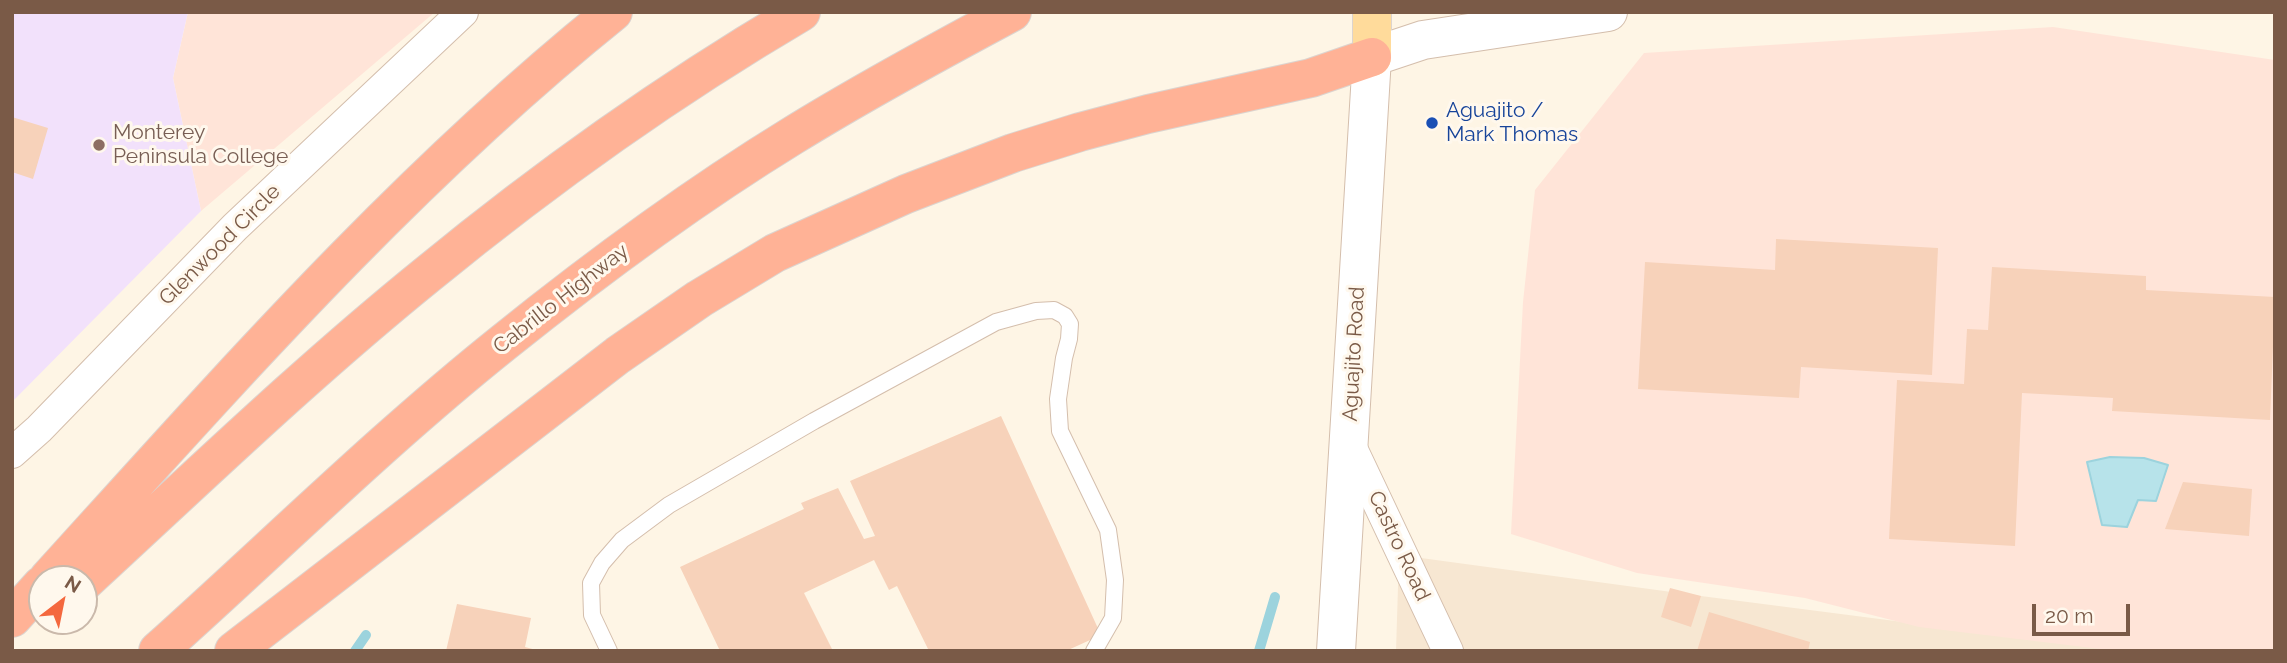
<!DOCTYPE html>
<html>
<head>
<meta charset="utf-8">
<style>
	body { margin:0 }
	#map { position:relative; width:2287px; height:663px; overflow:hidden; background:#fef5e5; font-family:Raleway,sans-serif }
	canvas { display:block }
	.frame { position:absolute; inset:0; border:14px solid #7a5a47; pointer-events:none }
	.north { position:absolute; left:28px; top:565px; width:70px; height:70px; box-sizing:border-box; background:#fff8ed; border:2px solid #cab9ab; border-radius:50%; rotate:32deg; font-size:19px; font-weight:700; line-height:28px; text-align:center; color:#7a5a47 }
	.north::after { content:''; display:block; margin:auto; width:24px; height:32px; background:#f4683e; clip-path:polygon(50% 0,100% 100%,50% 72%,0 100%) }
	.scale { position:absolute; left:2032px; top:604px; width:98px; height:32px; box-sizing:border-box; border:4px solid #7a5a47; border-top:0; padding-left:9px; font-size:21px; line-height:24px; white-space:nowrap; color:#7a5a47; -webkit-text-stroke:5px #fff8ed; paint-order:stroke }
</style>
</head>
<body>
<div id="map">
<canvas width="2287" height="663"></canvas>
<div class="frame"></div>
<div class="north">N</div>
<div class="scale">20 m</div>
</div>
<script>
const c = document.querySelector('canvas').getContext('2d');
c.lineJoin = 'round';
function fillPath(path, color) {
  c.fillStyle = color;
  c.fill(path, 'evenodd');
}
function stroke(path, color, width, dash) {
  c.strokeStyle = color;
  c.lineWidth = width;
  c.lineCap = dash ? 'butt' : 'round';
  c.setLineDash(dash || []);
  c.stroke(path);
}
function drawText(font, color, halo, rows, align = 'center') {
  c.font = font + ' Raleway,sans-serif';
  c.lineWidth = 6;
  c.setLineDash([]);
  c.textBaseline = 'middle';
  c.strokeStyle = halo;
  c.fillStyle = color;
  for (const [text, x, y, turn = 0] of rows) {
    c.save();
    c.translate(x, y);
    c.rotate((+turn || 0) * Math.PI / 180);
    c.textAlign = isNaN(turn) ? turn : align;
    if (halo) c.strokeText(text, 0, 0);
    c.fillText(text, 0, 0);
    c.restore();
  }
}
fillPath(new Path2D(`
	M1399,555L1701,596L2128,651H1396Z`), '#f7e7d2');
fillPath(new Path2D(`
	M188,12H435L201,211L173,78Z
	M2053,27L2275,60V651H2117L1919,627L1805,598L1637,573L1511,534L1523,302L1535,190L1644,53Z`), '#ffe4d8');
fillPath(new Path2D(`
	M12,12H188L173,78L201,211L12,402Z`), '#f2e1fb');
const water = new Path2D(`
	M2110,457L2144,458L2168,465L2156,501L2138,500L2127,527L2102,525L2087,462Z`);
fillPath(water, '#b7e3ea');
stroke(water, '#9cd3dd', 2);
stroke(new Path2D(`
	M355,651L366,635
	M1259,651L1275,597`), '#9cd3dd', 10);
fillPath(new Path2D(`
	M12,117L48,128L33,179L12,172Z
	M1776,239L1938,248L1932,375L1801,367L1799,398L1638,389L1645,262L1775,270Z
	M1992,267L2146,276V290L2275,297L2270,420L2112,411L2113,398L2022,393L2015,546L1889,539L1897,380L1964,384L1967,329L1988,330Z
	M1001,416L1101,635L1066,651H929L897,586L889,590L874,560L804,593L833,651H720L680,567L804,509L801,503L838,488L864,539L875,536L850,481Z
	M2183,482L2252,489L2249,536L2165,529Z
	M1670,588L1701,596L1691,627L1661,617Z
	M457,604L531,618L525,647L540,651H446Z
	M1709,612L1810,642L1808,651H1697Z`), '#f7d2ba');
const service = new Path2D(`
	M609,651L592,615L591,583L602,563L622,540L669,505L814,421L996,322L1036,311L1054,310L1065,316L1070,324L1069,339L1064,358L1058,399L1060,431L1108,530L1115,580L1113,618L1094,651`);
const minor = new Path2D(`
	M1349,442L1448,651
	M12,453L39,429L235,227L463,12`);
const tertiary = new Path2D(`
	M1336,651L1372,57L1423,40L1608,12`);
const primary = new Path2D(`
	M1372,57V12`);
const motorway = new Path2D(`
	M48,579C228,381 404,180 613,12
	M84,582C197,478 308,371 428,274C545,178 670,89 801,12
	M12,618L42,585
	M158,651C273,548 383,439 503,343C595,269 691,198 792,136C863,92 937,52 1012,12
	M234,651L618,355L699,299L775,253L906,194L1013,153L1080,132L1148,114L1311,78L1372,57`);
stroke(service, '#d4beac', 18);
stroke(minor, '#d4beac', 32);
stroke(tertiary, '#d4beac', 40);
stroke(primary, '#dcd4cf', 40);
stroke(motorway, '#dcd4cf', 40);
stroke(service, '#fff', 16);
stroke(minor, '#fff', 30);
stroke(tertiary, '#fff', 38);
stroke(primary, '#ffdb9b', 38);
stroke(motorway, '#ffb296', 38);
for (const [x, y, r, color] of [
	[1432,123,7,"#1a4fb4"],
	[99,145,7,"#8d6e63"]
]) {
  const dot = new Path2D();
  dot.arc(x, y, r, 0, 2 * Math.PI);
  c.fillStyle = color;
  c.fill(dot);
  stroke(dot, '#fff8ed', 2.5);
}
drawText('21px', '#164399', '#fff8ed', [
	["Aguajito /",1446,111],
	["Mark Thomas",1446,135]
], 'left');
drawText('21px', '#785e54', '#fff8ed', [
	["Monterey",113,133],
	["Peninsula College",113,157]
], 'left');
drawText('21px', '#7a5a47', '#fff8ed', [
	["Glenwood Circle",220,245,-45],
	["Cabrillo Highway",561,299,-38],
	["Aguajito Road",1354,354,-87],
	["Castro Road",1399,546,65]
]);
</script>
</body>
</html>
